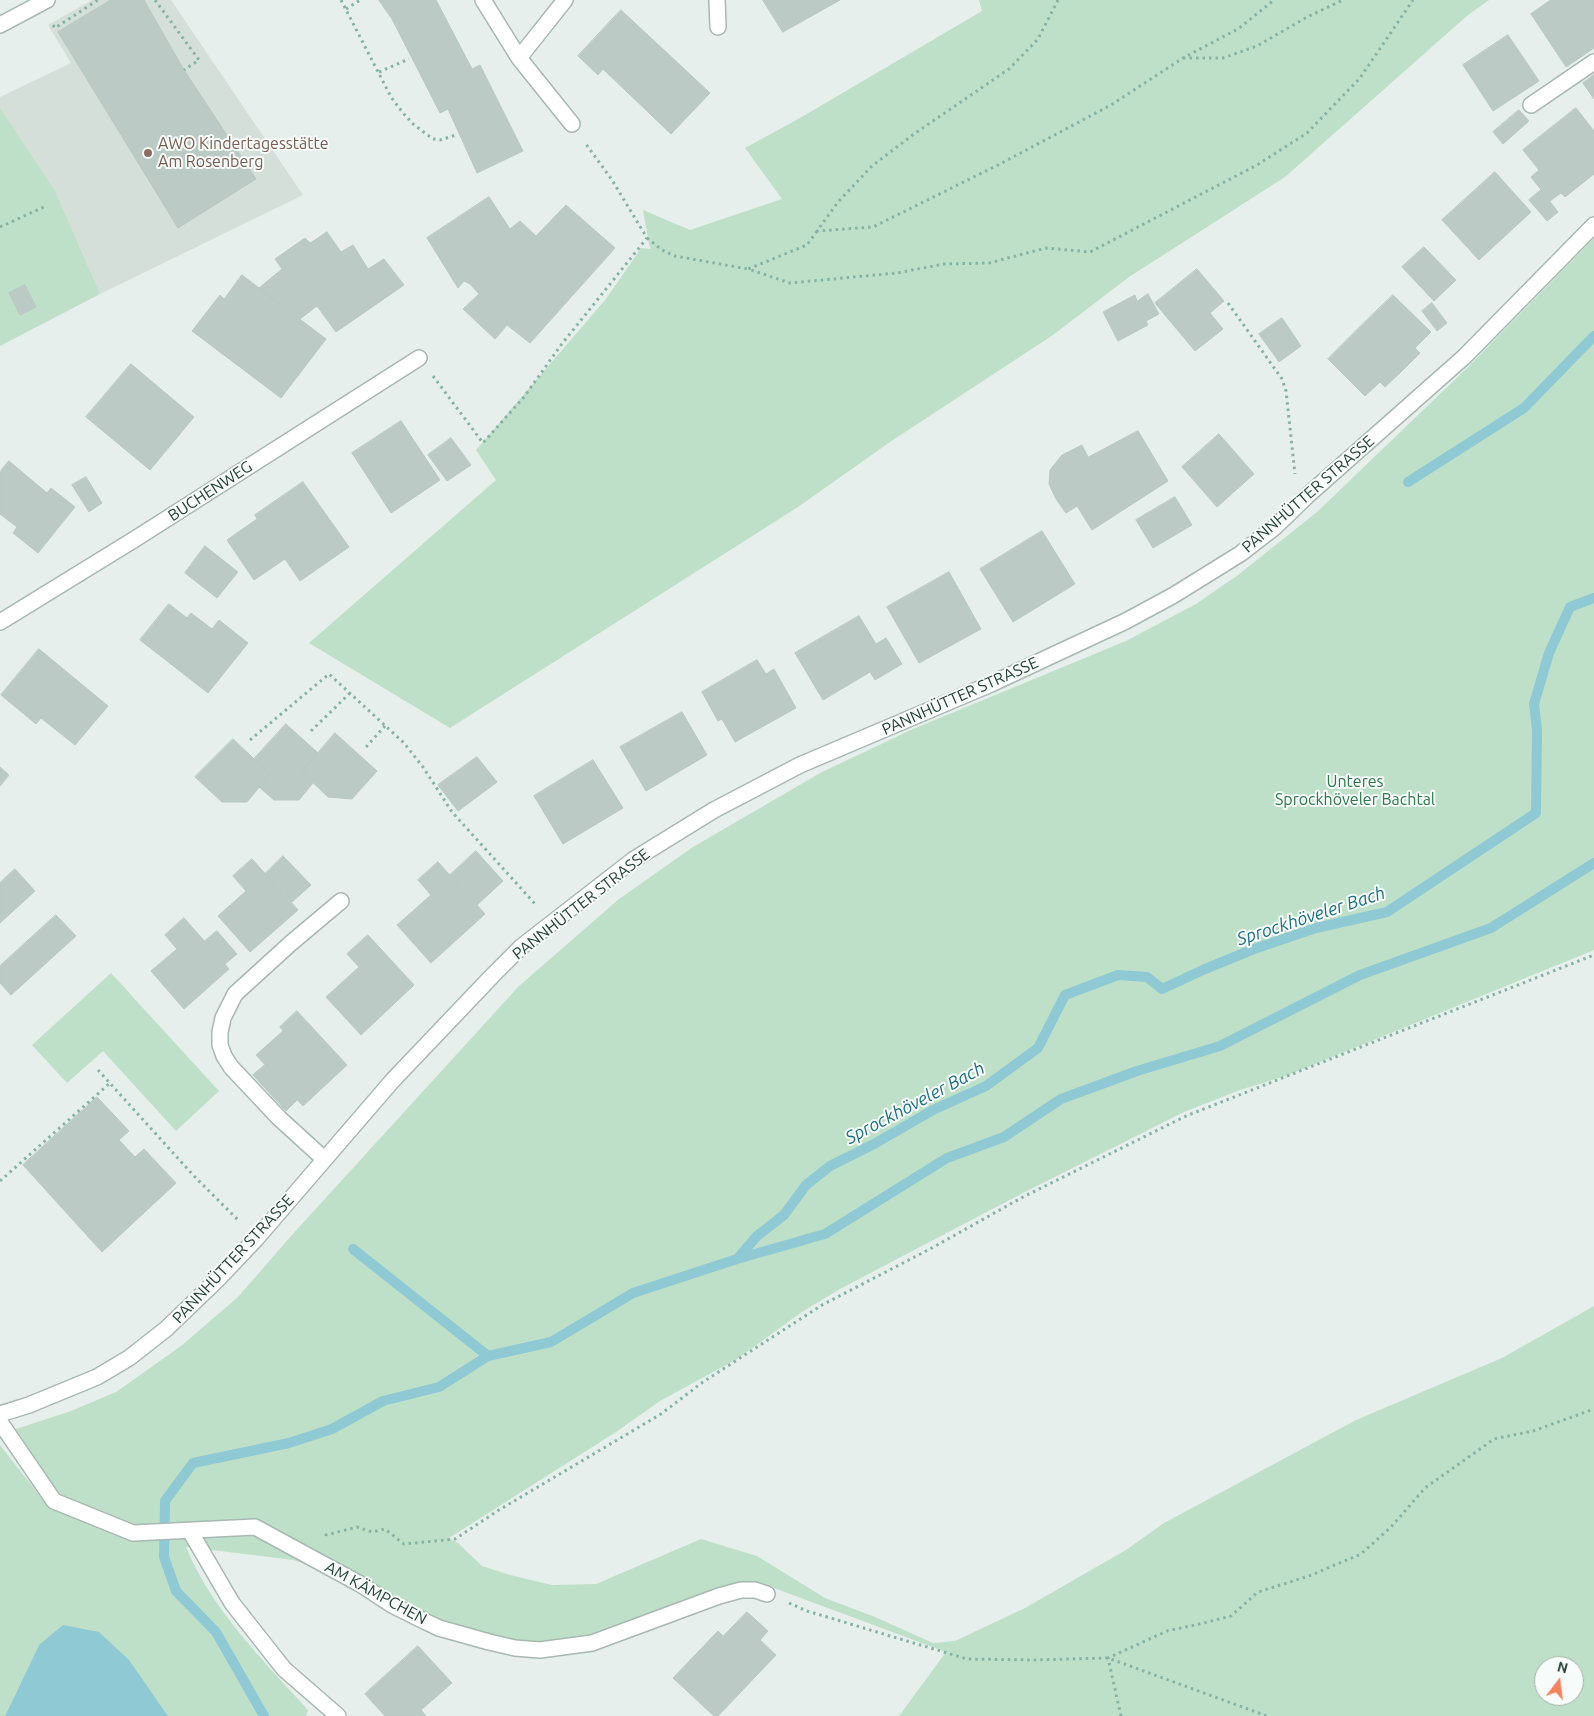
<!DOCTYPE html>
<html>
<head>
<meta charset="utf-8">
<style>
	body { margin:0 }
	#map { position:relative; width:1594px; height:1716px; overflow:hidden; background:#e6efeb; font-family:Ubuntu,sans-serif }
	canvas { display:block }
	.north { position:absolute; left:1534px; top:1656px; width:50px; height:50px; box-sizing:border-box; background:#f7fbf9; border:1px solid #a3b1ad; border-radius:50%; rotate:15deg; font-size:14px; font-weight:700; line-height:20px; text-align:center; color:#24423a }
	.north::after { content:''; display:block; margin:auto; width:18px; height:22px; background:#f4845f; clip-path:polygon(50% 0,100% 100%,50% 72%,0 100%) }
</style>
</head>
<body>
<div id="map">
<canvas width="1594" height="1716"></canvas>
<div class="north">N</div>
</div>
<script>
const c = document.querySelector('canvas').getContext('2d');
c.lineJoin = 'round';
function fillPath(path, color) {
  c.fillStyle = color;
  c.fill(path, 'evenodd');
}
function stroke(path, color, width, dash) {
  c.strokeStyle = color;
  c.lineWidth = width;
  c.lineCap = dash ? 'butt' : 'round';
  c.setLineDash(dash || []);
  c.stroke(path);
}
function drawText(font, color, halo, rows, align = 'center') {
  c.font = font + ' Ubuntu,sans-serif';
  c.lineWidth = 4;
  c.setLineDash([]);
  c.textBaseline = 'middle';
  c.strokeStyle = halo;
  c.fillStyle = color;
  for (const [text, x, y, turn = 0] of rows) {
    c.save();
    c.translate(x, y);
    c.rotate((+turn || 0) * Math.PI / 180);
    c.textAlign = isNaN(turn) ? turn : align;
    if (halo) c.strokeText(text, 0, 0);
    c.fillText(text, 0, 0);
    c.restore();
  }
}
fillPath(new Path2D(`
	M92,0H171L303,195L100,294L0,110V97L71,63L48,25Z`), '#d4dfda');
fillPath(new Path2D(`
	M979,0H1489L1468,15L1285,177L1129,277L1053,335L890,442L798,507L450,728L309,643L496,480L476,450L606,299L641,248L651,249L649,244L643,210L690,230L782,199L745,148L800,118L982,11Z
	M0,108L55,191L100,294L0,346Z
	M1594,238V950L1288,1075L1240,1090L1184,1112L1021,1194L840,1289L802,1312L737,1359L660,1401L616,1432L449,1538L458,1543L482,1566L510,1575L552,1585L596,1584L701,1539L757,1556L825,1598L875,1617L933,1643L955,1641L1025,1608L1126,1550L1164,1523L1356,1420L1502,1358L1594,1306V1716H899L946,1652L766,1585L714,1593L589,1639L544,1644L515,1640L445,1623L398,1597L391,1605L347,1576L293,1560L188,1547H186C212,1610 263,1660 308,1710L306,1716H168L157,1700L39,1645L5,1716H0V1445L47,1505L128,1540H145L63,1499L46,1480L13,1430L71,1411L116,1392L181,1346L238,1297L291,1236L519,986L619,899L693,847L822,772L913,729L1126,641L1196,604L1238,575L1317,512L1466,369ZM1544,1666H1574V1696H1544Z
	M111,973L219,1091L176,1131L103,1051L67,1083L32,1045Z`), '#bfe0c8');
fillPath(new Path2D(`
	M63,1625L99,1632L129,1660L168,1716H5L39,1645Z`), '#8ec9d4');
stroke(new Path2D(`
	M1408,482L1524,408L1594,336
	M353,1249L488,1356
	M738,1258L757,1236L784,1215L806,1185L830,1166L874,1144L933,1110L986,1086L1038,1048L1065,995L1118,975L1147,977L1162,989L1205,969L1254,949L1316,928L1387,912L1536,813L1537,730L1534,704L1549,653L1570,607L1594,598
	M264,1716L216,1632L176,1591L164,1557L165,1501L193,1463L289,1443L332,1429L383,1401L439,1387L488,1356L551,1342L633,1293L737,1259L825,1234L947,1158L1004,1137L1061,1099L1137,1071L1220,1046L1360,975L1491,928L1594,863`), '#8ec9d4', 10);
const building = new Path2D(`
	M111,0H144L184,70L256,179L178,228L58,32Z
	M379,0H436L472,69L480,65L523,151L477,173L448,109L440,113L392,19Z
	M763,0H840L783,32Z
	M1551,0H1594V48L1566,67L1531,14Z
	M621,10L710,93L671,134L603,69L598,75L578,56Z
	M1508,35L1539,81L1493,111L1463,65Z
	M1594,75V99L1583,83Z
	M1576,108L1594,131V174L1565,197L1561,193L1550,201L1531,177L1539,170L1523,150Z
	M1519,110L1529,121L1503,144L1493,132Z
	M1495,172L1531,212L1479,260L1442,220Z
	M1541,190L1558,212L1547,221L1529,200Z
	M489,197L510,229L520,221L536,236L566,205L615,248L530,343L507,325L495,339L463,309L479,294L470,284L464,281L458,288L427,238Z
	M327,232L341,252L353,245L368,269L384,259L404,285L336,332L317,306L300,319L259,288L282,269L275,259L305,238L310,243Z
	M1424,247L1456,280L1434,301L1402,267Z
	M1197,269L1224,301L1210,313L1223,329L1195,351L1155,303Z
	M242,275L326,339L281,398L192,331L220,295L224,299Z
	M25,285L36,307L20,315L9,293Z
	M1148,294L1159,314L1146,321L1148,325L1118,341L1103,312L1135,295L1137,301Z
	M1393,295L1431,332L1415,348L1420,353L1403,370L1360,327Z
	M1432,303L1447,323L1437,331L1422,311Z
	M1282,318L1301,346L1279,362L1259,334Z
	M1360,327L1403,370L1385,387L1380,382L1365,396L1328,359Z
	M131,364L194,417L150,470L86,417Z
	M401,421L440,480L391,513L352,453Z
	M1138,431L1168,481L1092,530L1077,506L1066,513L1056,499L1049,484L1050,470L1062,455L1082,445L1088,457Z
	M1219,434L1254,474L1217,507L1182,467Z
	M451,438L471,465L447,481L428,455Z
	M9,461L47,493L51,488L75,507L38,553L13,533L17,527L0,514V472Z
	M86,477L102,503L89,512L72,485Z
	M303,482L349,547L300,581L285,559L254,580L227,540L257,519L255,515Z
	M1175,497L1192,525L1153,548L1136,520Z
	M1042,531L1075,584L1013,622L980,569Z
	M205,546L238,572L217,598L185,573Z
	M949,572L981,629L919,663L887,607Z
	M169,604L187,618L191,613L212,629L219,620L248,643L208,693L140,640Z
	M859,616L876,644L886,638L902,664L875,680L870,672L823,700L795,653Z
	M39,649L108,706L75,745L41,718L36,724L1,695Z
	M757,660L766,674L774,669L796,708L735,742L722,719L718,721L702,692Z
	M682,712L707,755L646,791L620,747Z
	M286,724L318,753L302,772L313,783L299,800H274L259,787L270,774L254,759Z
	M335,733L377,771L352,799L328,797L302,772Z
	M233,739L270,774L247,802H222L195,777Z
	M477,757L497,782L458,811L438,785Z
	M593,760L623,808L563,844L534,796Z
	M0,767L9,775L0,786Z
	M476,851L503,881L477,905L450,875Z
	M283,856L311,885L292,902L265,874Z
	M252,859L298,910L250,952L218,916L246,891L233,876Z
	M438,862L485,914L431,963L397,925L431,895L418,880Z
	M15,869L35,891L0,923V883Z
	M56,915L76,936L11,995L0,983V966Z
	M184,918L229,969L184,1009L151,971L177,949L165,935Z
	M217,931L237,954L225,964L205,941Z
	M368,935L414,985L361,1035L326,997L359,967L347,954Z
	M297,1011L347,1065L303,1106L256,1055L283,1031L280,1027Z
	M265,1065L297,1100L286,1111L253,1075Z
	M97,1097L129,1131L119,1140L135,1157L144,1149L176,1183L102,1252L23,1165Z
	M747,1612L768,1631L760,1640L776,1655L718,1716H714L673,1678L718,1631L723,1636Z
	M418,1646L452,1683L421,1710L426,1716H385L365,1694Z`);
fillPath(building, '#bbcac4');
stroke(building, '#b8c9c2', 1);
const service = new Path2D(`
	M717,0L718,27
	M1531,105L1594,62
	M190,1531L232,1603L284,1669L338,1716`);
const minor = new Path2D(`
	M483,0L519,58L572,124
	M0,25L47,0
	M519,58L565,0
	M0,622L135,539L419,358
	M324,1159L279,1118L231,1067L224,1056L220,1045V1032L223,1018L235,994L291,943L341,901
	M0,1414L29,1405L97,1377L129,1358L166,1329L217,1280L256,1239L393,1080L493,975L521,947L633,860L714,810L800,765L991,684L1126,621L1174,595L1240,554L1275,527L1307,496L1464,357L1594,225
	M0,1422L54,1501L133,1533L255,1527L360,1584L392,1605L418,1618L439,1628L489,1642L515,1648L540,1650L592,1643L719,1596L741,1590H755L767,1594`);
stroke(service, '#a8b8b2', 18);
stroke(minor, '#a8b8b2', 18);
stroke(new Path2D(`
	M155,0L199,60L184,70
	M341,0L391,97L403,113L413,124L433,139L440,140L456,135
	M1058,0L1038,39L1009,69L914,134L872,166L838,202L817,231L873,227L998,165L1111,105L1183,58L1238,29L1274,0
	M346,9L360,0
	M53,25L55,28L98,0
	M1183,58H1223L1257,46L1307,17L1343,0
	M379,72L409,59
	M0,227L46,206
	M817,231L807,245L748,269L790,283L897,273L944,264L989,263L1046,248L1090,252L1257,165L1307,133L1360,78L1413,0
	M647,238L662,250L675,256L748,269
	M1228,303L1282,379L1286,391L1295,474
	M433,376L483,443L524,397L561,345L647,238L612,180L586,144
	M311,731L350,693
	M250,740L329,674L404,743L423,767L452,812L536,905
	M366,747L385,726
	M98,1070L194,1176L240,1222
	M0,1181L110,1083
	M326,1536V1535L357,1527L372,1532L385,1529L404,1544L455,1539L499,1510L661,1414L703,1382L822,1305L930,1249L1023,1197L1186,1116L1594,955
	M789,1603L807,1611L967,1659L1033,1660L1108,1658L1267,1716
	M1121,1716L1108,1658L1167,1631L1204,1623L1231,1616L1258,1592L1309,1576L1361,1554L1391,1527L1425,1488L1494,1439L1533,1431L1594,1409`), '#86b3a5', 3, [2.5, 4]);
stroke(service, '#fff', 15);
stroke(minor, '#fff', 15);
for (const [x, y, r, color] of [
	[148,153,5,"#8d6e63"]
]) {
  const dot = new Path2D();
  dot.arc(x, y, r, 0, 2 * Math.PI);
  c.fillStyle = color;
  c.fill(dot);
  stroke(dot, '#f7fbf9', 2);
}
drawText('16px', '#785e54', '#f7fbf9', [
	["AWO Kindertagesstätte",158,144],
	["Am Rosenberg",158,162]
], 'left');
drawText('16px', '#24423a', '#f7fbf9', [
	["BUCHENWEG",210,491,-33],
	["PANNHÜTTER STRASSE",1308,494,-41],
	["PANNHÜTTER STRASSE",960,696,-24],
	["PANNHÜTTER STRASSE",581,904,-38],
	["PANNHÜTTER STRASSE",233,1259,-47],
	["AM KÄMPCHEN",376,1593,29]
]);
drawText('16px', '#2d7a4b', '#f7fbf9', [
	["Unteres",1355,782],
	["Sprockhöveler Bachtal",1355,800]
]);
drawText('italic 18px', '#1c6f80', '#f7fbf9', [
	["Sprockhöveler Bach",1311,916,-18],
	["Sprockhöveler Bach",915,1103,-28]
]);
</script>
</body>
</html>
